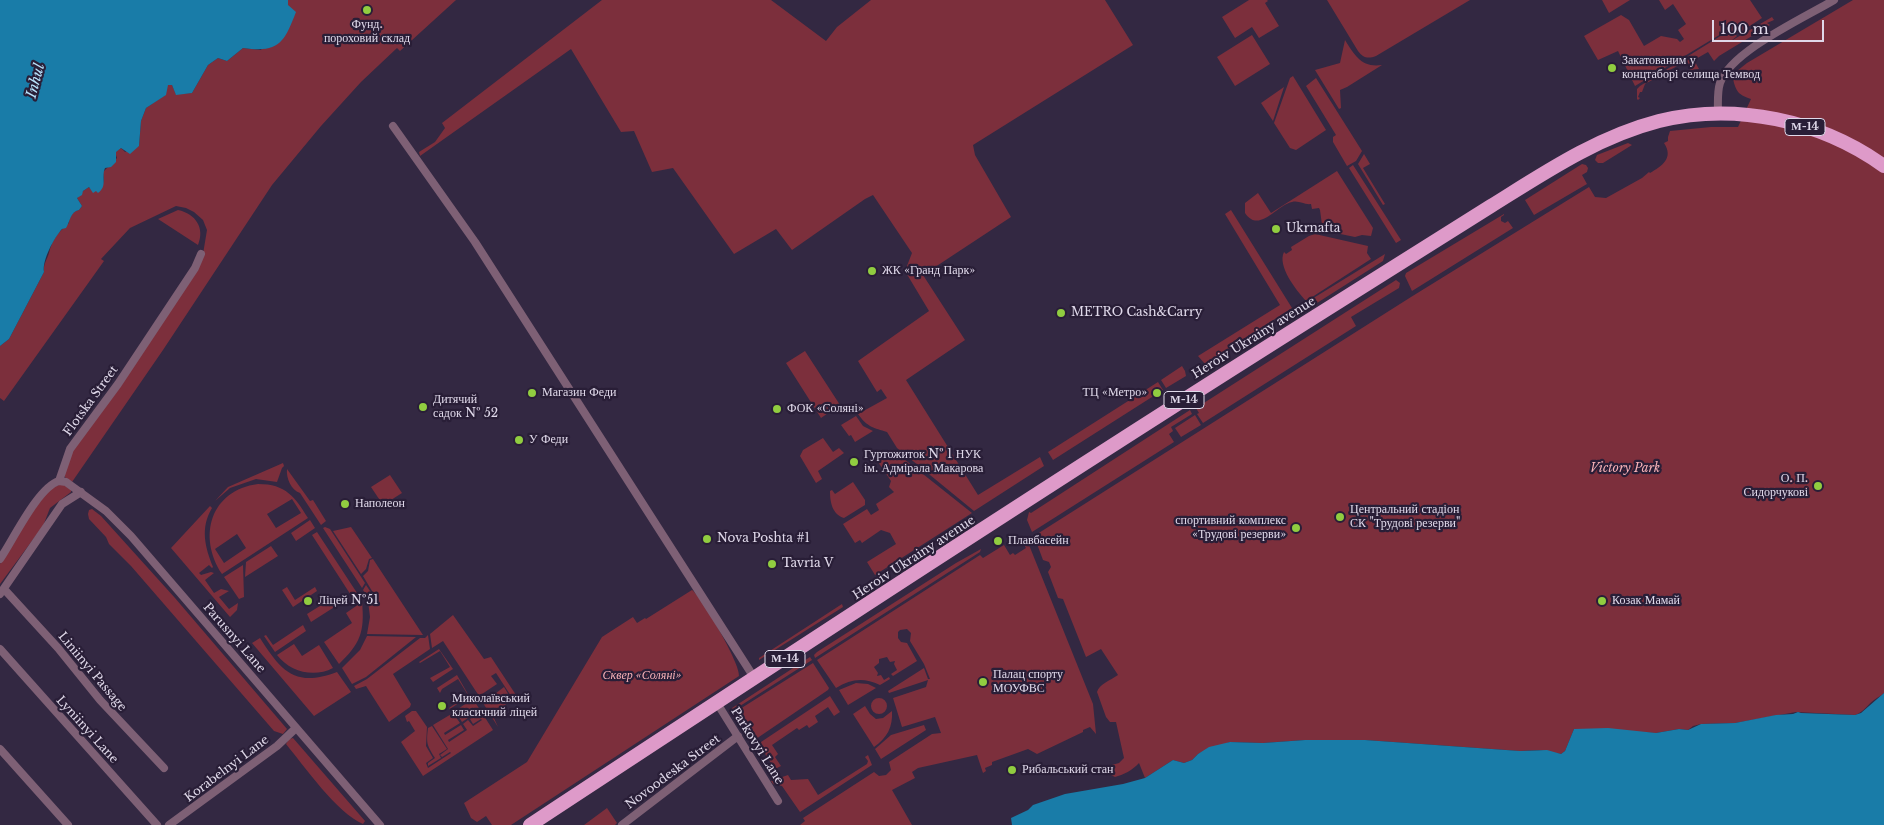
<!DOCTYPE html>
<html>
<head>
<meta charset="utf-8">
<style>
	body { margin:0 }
	#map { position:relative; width:1884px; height:825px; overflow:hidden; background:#332842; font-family:"Libre Baskerville",serif }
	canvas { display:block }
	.scale { position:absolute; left:1712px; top:20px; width:112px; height:22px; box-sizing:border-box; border:2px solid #e0d9ea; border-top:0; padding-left:6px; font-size:15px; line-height:18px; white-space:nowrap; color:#e0d9ea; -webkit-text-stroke:4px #291e37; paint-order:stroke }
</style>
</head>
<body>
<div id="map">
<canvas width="1884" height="825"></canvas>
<div class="scale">100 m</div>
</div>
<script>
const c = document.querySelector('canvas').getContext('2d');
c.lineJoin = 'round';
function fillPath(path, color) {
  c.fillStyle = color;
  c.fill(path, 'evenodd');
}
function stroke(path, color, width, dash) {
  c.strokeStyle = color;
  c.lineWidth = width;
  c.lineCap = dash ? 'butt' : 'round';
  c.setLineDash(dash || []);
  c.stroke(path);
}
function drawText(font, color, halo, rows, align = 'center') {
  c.font = font + ' "Libre Baskerville",serif';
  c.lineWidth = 4.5;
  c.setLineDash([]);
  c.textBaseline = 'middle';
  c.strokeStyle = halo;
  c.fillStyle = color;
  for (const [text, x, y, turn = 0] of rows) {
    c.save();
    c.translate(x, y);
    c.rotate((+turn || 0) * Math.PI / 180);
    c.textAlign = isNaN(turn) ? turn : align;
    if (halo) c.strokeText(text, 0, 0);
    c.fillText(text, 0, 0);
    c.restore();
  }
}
fillPath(new Path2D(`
	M288,0H456L400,51L397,48L361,82L321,126L272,185L163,350L72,482L66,479L63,472L73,450L120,387L172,308L203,254L207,230L203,220L194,212L186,208L176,206L130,228L101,259L104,261L4,401L0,398V346L9,339L44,272C43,264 47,260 49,253C52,240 58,232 69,223C69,217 73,211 79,210L82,206L77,198L83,191L89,187L92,190C104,185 105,185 103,172L117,158L115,152L121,148L125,152L139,146L141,121L146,108L165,95L167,85H172L176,94L192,93L208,65L218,58L227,61L243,48L261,50L288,5Z
	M602,0H771L826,41L837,27L871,0H1105L1133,45L973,145L975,155L1011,217L923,275L965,340L906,380L978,495L1040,457L1044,466L974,511L897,448L887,432C874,428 867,427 858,414L887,398L881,389L877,392L858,361L929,311L905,271L912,253L873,195L865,199L792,250L776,229L734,254L673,168L652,172L634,131L621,132L571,49L420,156L419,152L435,142L445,128L442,123Z
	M1249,0H1267L1268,1L1265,3L1279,26L1259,38L1252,27L1235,38L1222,17Z
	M1327,0H1470L1376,56C1368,59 1363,58 1358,51Z
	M1602,0H1630L1609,13Z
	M1659,0H1750L1762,18L1739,33L1726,32L1721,34L1635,86L1618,51L1598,60L1584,36L1621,15L1629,20L1644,46L1661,36L1677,39L1680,42L1684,39L1678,30L1686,24L1673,4L1665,10Z
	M1853,0H1884V693C1881,696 1878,697 1874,700C1867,705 1864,712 1855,715L1796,712L1735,723L1701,724L1693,726L1688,730L1679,729L1656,733L1574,729L1565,751L1561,754L1539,750L1520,751L1365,740H1305L1263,743L1230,742L1198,754L1192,760L1184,763L1173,760L1145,778L1139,763C1133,770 1123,775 1115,777L1111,775L1108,766L1119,763L1124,758L1116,722H1110L1106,717L1097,692C1099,684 1111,680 1118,675L1101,649L1086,657L1063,599L1058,598L1048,572L1051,567L1049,562L1043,560L1034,536L1411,297L1589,187L1595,197L1606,198L1642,178L1649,172L1650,173C1662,166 1674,158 1664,143L1668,141V137L1670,131L1711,127H1738L1751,99C1739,95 1736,92 1733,79L1737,71L1747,63Z
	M1772,17L1774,20L1767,23L1770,25L1719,56L1714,61L1708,52L1694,60L1699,69L1690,70L1686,61L1645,84L1642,92H1640L1638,97L1640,98L1638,100L1637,99V89L1640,86L1722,35H1736L1737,36L1731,41Z
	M1252,35L1270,64L1235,86L1217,57Z
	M1345,40C1355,56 1362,68 1382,65L1347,87L1340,90L1341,108L1339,109L1315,70L1340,63Z
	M1293,76L1326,130L1296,150L1290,148L1274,123L1290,78Z
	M1316,78L1362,151L1356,161L1347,166L1333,142V137L1336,135L1306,86Z
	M1284,87L1273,121L1261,103Z
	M1628,143L1632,145L1603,163H1598L1595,160L1597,155Z
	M1364,154L1370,164L1363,168L1385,204L1383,205L1358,164Z
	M1582,164L1586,165L1588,168L1587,172L1582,175L1587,184L1534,215L1525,200Z
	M1353,165L1401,240L1396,243L1349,168Z
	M1337,171L1373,228L1371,236L1362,235L1355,237L1316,229L1314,226L1322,225L1320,210L1319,208L1312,209L1311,204C1304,205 1299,200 1292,202C1277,205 1259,234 1245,213V203L1258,193L1271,213Z
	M178,210C196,214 205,228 198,245L158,219Z
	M1231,210L1292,308L1205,364L1198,356L1280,305L1225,214Z
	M1504,214V215L1501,217V221L1505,223L1508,221L1513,228L1412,291L1405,276L1406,273Z
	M1315,234L1368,246L1367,253L1371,259L1306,301C1296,290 1277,266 1284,252L1286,254L1292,250L1291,247L1309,236Z
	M1385,254L1383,261L1317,303L1313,305L1307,302Z
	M1396,280L1400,283L1399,288L1351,317L1356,326L1203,423L1197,414L1199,413L1196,408Z
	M805,351L840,405L821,418L786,363Z
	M1182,366L1185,371L1186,376L1166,388L1161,380Z
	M1158,382L1163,390L1053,460L1048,452Z
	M1190,410L1192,414L1171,427L1173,431L1169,434L1174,442L1032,532L1027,520L1029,512L1031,513Z
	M1195,415L1201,425L1181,437L1175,428Z
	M856,416L863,426L873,431L855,442L851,435L849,436L841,425Z
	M823,438L833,452L839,448L844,453L818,471L822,479L816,483L800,456L803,450Z
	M894,451L972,513L875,575L867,562L896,544L890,533L881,530L862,543L860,540L855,543L843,524L867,509L871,515L879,510L876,504L894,492L889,487L891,481L878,462Z
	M283,463L284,466L282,468L277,482L256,479L230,488L215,501L228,487Z
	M287,469L310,501L313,500L326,521L321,525L300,493C291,490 286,478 287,469Z
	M390,475L402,493L383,505L371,487Z
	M853,482L865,500V505L844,518C832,514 830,502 830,491L832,490L835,494Z
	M63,484L71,490V492L50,508L43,526L0,584V564L21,527L51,487Z
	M258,484C286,484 295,497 308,518L222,574C197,536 211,490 258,484ZM292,499L301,513L276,528L267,514ZM237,534L246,548L224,563L215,549Z
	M210,506L212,508C200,528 205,547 213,567L212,568L209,565L199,573L201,575L211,572L214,573L205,580L214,593L221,589L229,591L219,597L229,609L238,603L237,610L230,617L171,548Z
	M92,509L101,516L175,598L287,729L283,734L274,731L131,566L109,544L106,537L89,519L88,514L89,510Z
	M310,520L315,528L296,541L291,533Z
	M325,527L330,529L365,583L362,588L323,528Z
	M351,527L372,558L369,559L366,569L361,574L333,531Z
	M317,532L361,599L356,603L312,535Z
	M1021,540H1027L1093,704L1096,734L1090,727L1083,730V732L1037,754L1028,749L992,762V765L985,768L986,771L983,773L977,755L918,768L912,772L915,778L892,790L912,825H800L805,821L803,818L874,772L879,776L886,775L891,770L889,762L932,734L941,733L935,717L902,727L893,698L926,687L928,680L889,693L888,691L924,668L928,679H930L924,664L910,641L911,633L907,629L900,630L898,632V638L901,642L907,643L917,661L893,676L891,674L897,670L894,664L895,661L890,662L887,657L879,659V663L874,667L878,673L877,676L881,675L884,680L889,677L890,679L880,685C863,677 851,679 836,688L817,660L980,555L983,558L1004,545L1010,555L1013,553L1015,555L1026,548Z
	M271,546L278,556L245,577L246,562Z
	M981,549L980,552L815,658L814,655L817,652L956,563Z
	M373,559L423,635L367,634L370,617L368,601L369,600L363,590L366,585L374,597L375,596L363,576L368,571L370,560Z
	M243,565L244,597L239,599L224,577Z
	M287,587L295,600L315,587L317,591L293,607L282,590Z
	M692,590C702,597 741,665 739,676L511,825H492L486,816L477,822L471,818L464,803L527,762L602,637L633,617L637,623L645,618L646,619Z
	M331,599L336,606L311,622L307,614Z
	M362,602C365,632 360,644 339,664L324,642L352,623L346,613Z
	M842,604L843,607L759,660V658Z
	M453,615L484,659L491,657L516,695L493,716L498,727L483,703L504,687L510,697L511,696L496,673L491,676L497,684L479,696L443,641L432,648L430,634Z
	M303,625L306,631L275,652L264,636L266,635L273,645Z
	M428,635L430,649L393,674L411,704L410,707L389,722L366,686L356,689L354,686L367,679L420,638H425Z
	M367,636L416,637L366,677L352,684L342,668L360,650Z
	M260,638C281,671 295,688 337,672L351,692L314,716L252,643Z
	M294,644L302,656L319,645L333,668C314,678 290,672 277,655Z
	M439,649L453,669L433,682L430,678L450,667L440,651L420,663L419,662Z
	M810,657L812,660L729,713V710Z
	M813,663L829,688L828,690L753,741L741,720L733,717L732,714Z
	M457,675L469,696L450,709L449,708L468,695L458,679L442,689L440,693L437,688Z
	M856,683L868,684L876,688L848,705L839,690Z
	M830,696L840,712L834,716L828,707L815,716L818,722L809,728L807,725L799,730L797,728L772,745L778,754L775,757L781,766L775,769L760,746L761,742Z
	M871 706a8 8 0 1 1 16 0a8 8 0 1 1-16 0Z
	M471,700L475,702L493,730L423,776L401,742L415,731L409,721L407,722L405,716L412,711H416L427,727L426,746L433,758L426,763L428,768L451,753L450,752L442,757L440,755L448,749L433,725L453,713L460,723L444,733L445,735L461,725L464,730L448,740L449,742L467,730L463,724L468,720L473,726L482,720L481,719L473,724L470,719L478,714L477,712L462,722L455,711Z
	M865,706L870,714L876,719L883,718L892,711C893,727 887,738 874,747L853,714Z
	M924,725L926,730L881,759L875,749L891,735Z
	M432,726L447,749L439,754L441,758L428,766V763L435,758C427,745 426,744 428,728Z
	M293,738L365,821L363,824C337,813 304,766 286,744L289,739Z
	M868,755L872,765L800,812L782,786L773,784L771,781L788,775L791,780L808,779L818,795L867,764L868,761L865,757Z
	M607,808L617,823L615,825H584Z`), '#7c2f3c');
fillPath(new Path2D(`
	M0,0H288V5L296,12C284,43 279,53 243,48L227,61L218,58L208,65L192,93L176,95L172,85H168L166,95L146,108L141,121L139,146L130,154L121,148L116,152V162L111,167L105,168C101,177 108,186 98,193L96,191L93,193L89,187L83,191L82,195L77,198L82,206L79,210C70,212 70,222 66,228L62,229C54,238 42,260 44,272L9,339L0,346Z
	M1884,693V825H1012L1011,818L1028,810L1033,805L1065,794L1123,784L1145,778L1173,760L1184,763L1192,760L1198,754L1209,747L1230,742L1263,743L1305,740H1365L1520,751L1547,750L1561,754L1565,751L1574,729L1608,728L1656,733L1679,729L1688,730L1701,724L1735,723L1776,715L1793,714L1798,712L1801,713L1855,715L1861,713Z`), '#197ca8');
stroke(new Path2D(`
	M1718,114C1718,104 1717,92 1720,83C1731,51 1804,18 1834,0
	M393,126L475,242L755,679
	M59,481L66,482L106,511L131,536L380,825
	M59,481L70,449L118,384L195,268L201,254
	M0,559C13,540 38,487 59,481
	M4,589L58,648L100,700L164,768
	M0,594L62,504L81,492
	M0,649L157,825
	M717,703L778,801
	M0,749L68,825
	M169,825L277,746L296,728
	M622,825L738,736`), '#7e6075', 8);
stroke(new Path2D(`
	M530,825C793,652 1057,479 1324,311C1380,276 1436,241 1491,206C1544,173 1597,137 1659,121C1735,102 1820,120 1884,166`), '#de9ac9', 14);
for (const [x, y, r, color] of [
	[367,10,5,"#91cd40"],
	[1612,68,5,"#91cd40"],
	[1276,229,5,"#91cd40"],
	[872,271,5,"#91cd40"],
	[1061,313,5,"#91cd40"],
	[532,393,5,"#91cd40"],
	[1157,393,5,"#91cd40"],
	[423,407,5,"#91cd40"],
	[777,409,5,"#91cd40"],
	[519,440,5,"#91cd40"],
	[854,462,5,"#91cd40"],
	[1818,486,5,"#91cd40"],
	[345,504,5,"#91cd40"],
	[1340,517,5,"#91cd40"],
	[1296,528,5,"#91cd40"],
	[707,539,5,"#91cd40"],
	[998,541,5,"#91cd40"],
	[772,564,5,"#91cd40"],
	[308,601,5,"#91cd40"],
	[1602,601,5,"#91cd40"],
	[983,682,5,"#91cd40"],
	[442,706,5,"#91cd40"],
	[1012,770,5,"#91cd40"]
]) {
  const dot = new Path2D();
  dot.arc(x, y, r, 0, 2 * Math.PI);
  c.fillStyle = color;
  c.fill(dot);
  stroke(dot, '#291e37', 2);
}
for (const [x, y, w] of [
	[1805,127,40],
	[1184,400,40],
	[785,659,40]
]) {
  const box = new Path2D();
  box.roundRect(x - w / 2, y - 8.5, w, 17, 4);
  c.fillStyle = '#291e37';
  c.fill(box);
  stroke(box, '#e0d9ea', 1);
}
drawText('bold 11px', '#e0d9ea', null, [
	["М-14",1805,127],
	["М-14",1184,400],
	["М-14",785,659]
]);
drawText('12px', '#e0d9ea', '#291e37', [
	["Фунд.",367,25,"center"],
	["пороховий склад",367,39,"center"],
	["Закатованим у",1622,61],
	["концтаборі селища Темвод",1622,75],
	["Ukrnafta",1286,229],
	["ЖК «Гранд Парк»",882,271],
	["METRO Cash&Carry",1071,313],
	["Магазин Феди",542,393],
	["ТЦ «Метро»",1147,393,"right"],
	["Дитячий",433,400],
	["садок № 52",433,414],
	["ФОК «Соляні»",787,409],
	["У Феди",529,440],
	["Гуртожиток № 1 НУК",864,455],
	["ім. Адмірала Макарова",864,469],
	["О. П.",1808,479,"right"],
	["Сидорчукові",1808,493,"right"],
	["Наполеон",355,504],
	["Центральний стадіон",1350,510],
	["СК \"Трудові резерви\"",1350,524],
	["спортивний комплекс",1286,521,"right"],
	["«Трудові резерви»",1286,535,"right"],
	["Nova Poshta #1",717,539],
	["Плавбасейн",1008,541],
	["Tavria V",782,564],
	["Ліцей №51",318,601],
	["Козак Мамай",1612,601],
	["Палац спорту",993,675],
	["МОУФВС",993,689],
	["Миколаївський",452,699],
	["класичний ліцей",452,713],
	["Рибальський стан",1022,770]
], 'left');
drawText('12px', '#e0d9ea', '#291e37', [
	["Heroiv Ukrainy avenue",1254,338,-32],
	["Flotska Street",91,401,-54],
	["Heroiv Ukrainy avenue",914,558,-33],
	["Parusnyi Lane",234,638,49],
	["Liniinyi Passage",92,672,50],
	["Lyniinyi Lane",87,730,48],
	["Parkovyi Lane",757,746,58],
	["Korabelnyi Lane",227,769,-37],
	["Novoodeska Street",673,772,-37]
]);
drawText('italic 12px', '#f7b1b7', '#291e37', [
	["Victory Park",1625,469],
	["Сквер «Соляні»",642,676]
]);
drawText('italic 14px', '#b9e3fc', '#291e37', [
	["Inhul",36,81,-75]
]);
</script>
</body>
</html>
